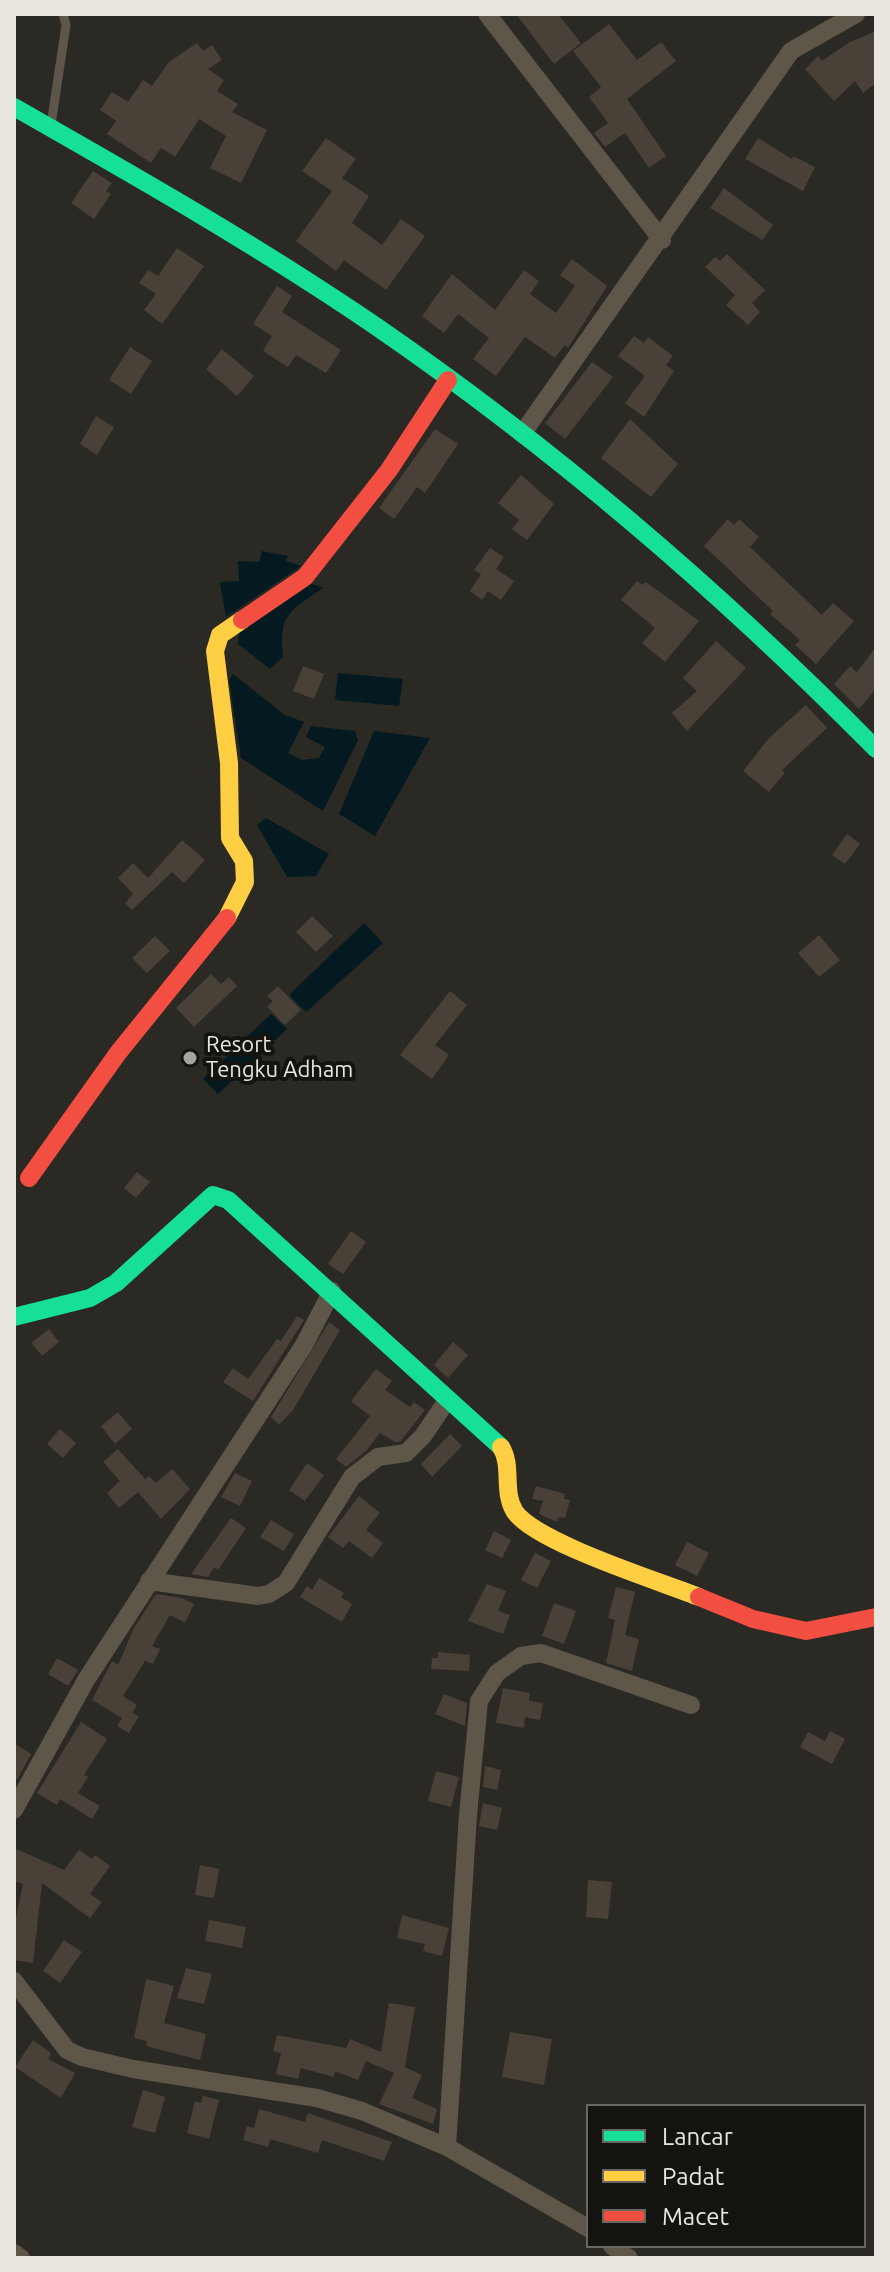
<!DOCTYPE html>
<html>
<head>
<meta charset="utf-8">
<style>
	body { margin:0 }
	#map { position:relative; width:890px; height:2272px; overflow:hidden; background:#2b2924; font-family:Ubuntu,sans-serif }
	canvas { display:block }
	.frame { position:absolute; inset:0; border:16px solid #e9e6e0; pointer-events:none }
	.legend { position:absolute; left:586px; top:2104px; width:280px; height:144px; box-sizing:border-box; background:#14130f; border:2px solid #696763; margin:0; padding:10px 14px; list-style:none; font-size:24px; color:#e9e6e0 }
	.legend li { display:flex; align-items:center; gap:16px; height:40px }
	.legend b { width:40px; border:2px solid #696763 }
</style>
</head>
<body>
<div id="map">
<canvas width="890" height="2272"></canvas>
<div class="frame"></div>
<ul class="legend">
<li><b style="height:10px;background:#16e098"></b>Lancar</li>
<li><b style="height:10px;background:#ffcf43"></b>Padat</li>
<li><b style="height:10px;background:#f24e42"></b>Macet</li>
</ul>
</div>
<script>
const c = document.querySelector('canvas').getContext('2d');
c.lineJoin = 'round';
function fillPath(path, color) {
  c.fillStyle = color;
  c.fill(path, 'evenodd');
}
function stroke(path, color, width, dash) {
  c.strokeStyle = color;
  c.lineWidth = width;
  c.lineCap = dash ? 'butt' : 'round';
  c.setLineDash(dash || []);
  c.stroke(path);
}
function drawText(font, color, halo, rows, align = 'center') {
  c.font = font + ' Ubuntu,sans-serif';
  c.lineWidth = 8;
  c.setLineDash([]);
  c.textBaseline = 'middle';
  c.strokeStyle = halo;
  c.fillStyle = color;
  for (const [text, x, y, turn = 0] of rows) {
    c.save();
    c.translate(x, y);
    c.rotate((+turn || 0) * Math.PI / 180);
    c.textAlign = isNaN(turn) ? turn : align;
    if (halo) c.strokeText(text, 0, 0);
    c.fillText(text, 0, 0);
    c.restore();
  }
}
fillPath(new Path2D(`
	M262,551L288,556L286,561L301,566L226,617L220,582L239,581L238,561L259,562Z
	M309,583L323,588C289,612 279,613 283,657L270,669L238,644L239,631Z
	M338,673L403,679L399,706L335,700Z
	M233,674L285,715L304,722L288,753L302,760L319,758L325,747L306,737L311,726L355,731L358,740L323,811L241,758L229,680Z
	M374,731L430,738L375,836L339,814Z
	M266,818L329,854L316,876L287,877L257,825Z
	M364,923L383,943L306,1012L289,995Z
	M271,1014L287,1029L218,1094L203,1079Z`), '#041a20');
fillPath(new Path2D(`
	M516,14H558L581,43L554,64Z
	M609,24L637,60L661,42L676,61L627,99L666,156L649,168L625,133L605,147L594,133L608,123L589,97L601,87L573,51Z
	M876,31V83L863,93L855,81L834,101L805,69L818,56L822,61L850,42Z
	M197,43L203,51L212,45L222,60L208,69L224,80L217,91L238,104L232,112L267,130L241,183L210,168L226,136L199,119L175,157L161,148L151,163L107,134L116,121L100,110L112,92L128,102L143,80L152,86L169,62Z
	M326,138L356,159L342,178L369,196L352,223L382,245L401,219L425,236L386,290L344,260L336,271L296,241L332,191L302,171Z
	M758,138L792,159L793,156L815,167L803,191L745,159Z
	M93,171L112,183L106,191L111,194L94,219L71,203Z
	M724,188L773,225L762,240L710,208Z
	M177,248L204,266L162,324L144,310L156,294L139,283L148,270L158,276Z
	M727,254L765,290L752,303L760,312L748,325L726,305L735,295L705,267L715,257L720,261Z
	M572,259L607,286L568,348L565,345L555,358L525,337L496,376L473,359L489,338L458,314L444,333L422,316L452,274L495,310L524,270L539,281L530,294L556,313L575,286L560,275Z
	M277,286L292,296L282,312L341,350L326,373L296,355L288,367L263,351L272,336L253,324Z
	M634,336L644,343L648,337L673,356L666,365L674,371L644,417L625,403L645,376L618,356Z
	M130,347L152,361L131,394L109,380Z
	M222,349L254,376L237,396L206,369Z
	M592,362L613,377L565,439L545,423Z
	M96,416L114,427L97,455L80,444Z
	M630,419L678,464L651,497L601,458Z
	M435,429L458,444L425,493L417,487L394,519L379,508Z
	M521,475L554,504L527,540L512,529L519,520L498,503Z
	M728,519L734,525L739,519L759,537L750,547L822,615L833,603L854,621L816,664L795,645L800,640L770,614L773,611L704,546Z
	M490,548L504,557L496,569L514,581L501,600L488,591L482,600L470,591L481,574L474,570Z
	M637,581L642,585L646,582L699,621L665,662L642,643L655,628L621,600Z
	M716,641L746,668L687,731L672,713L697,691L683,678Z
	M876,647V689L859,709L834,684L850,666L857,672Z
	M303,666L324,674L314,699L293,691Z
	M806,705L827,728L782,770L785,773L769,792L743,771L770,737Z
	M847,834L860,844L845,864L832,855Z
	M182,840L205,860L184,883L172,872L132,910L125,903L133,894L118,878L133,863L148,878Z
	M312,916L333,936L316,952L296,932Z
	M819,935L840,960L819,977L798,953Z
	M155,936L170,951L147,973L132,958Z
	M211,974L221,984L229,977L237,986L194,1027L176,1008Z
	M278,986L301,1010L285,1025L267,1007L273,1001L267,996Z
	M450,991L467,1005L435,1045L449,1055L432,1079L400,1055Z
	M137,1172L150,1182L136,1198L124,1188Z
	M351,1231L366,1242L343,1274L328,1264Z
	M297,1316L304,1320L253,1401L223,1382L233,1368L248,1379L277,1339L281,1341Z
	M329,1322L340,1330L293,1410L279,1425L271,1417Z
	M49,1329L59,1342L42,1356L31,1343Z
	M453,1342L468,1355L448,1378L434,1365Z
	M376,1369L392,1381L385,1390L410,1407L414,1402L425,1410L400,1442H395L380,1433L367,1450L346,1467L336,1459L370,1416L351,1401Z
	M118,1412L132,1429L115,1444L101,1426Z
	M60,1429L76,1443L63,1458L47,1444Z
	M450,1434L462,1446L432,1477L421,1464Z
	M118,1449L145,1479L149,1476L156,1483L172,1469L190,1489L161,1519L138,1492L119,1508L107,1493L120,1481L103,1462Z
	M307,1463L324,1475L305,1501L289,1490Z
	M235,1473L252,1481L240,1506L221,1497Z
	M536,1486L565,1494L564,1499L570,1500L565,1518L558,1517L557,1522L539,1514L543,1501L532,1499Z
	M359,1496L380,1513L366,1530L383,1543L372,1558L349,1541L343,1548L328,1537Z
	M231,1518L246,1528L218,1570L214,1567L208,1577L191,1574Z
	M271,1520L294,1534L284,1551L260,1537Z
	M494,1531L511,1540L502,1558L485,1550Z
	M687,1542L709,1553L697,1576L675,1565Z
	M535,1553L551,1561L537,1588L521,1580Z
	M319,1578L344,1593L341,1597L352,1604L342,1622L300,1597L307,1586L312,1590Z
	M487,1584L506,1591L498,1611L510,1615L503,1634L468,1621Z
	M616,1587L635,1592L625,1635L639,1639L632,1671L606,1663L615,1620L608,1618Z
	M156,1594L182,1598L194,1604L185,1623L170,1615L152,1646L160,1649L153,1664L145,1661L123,1696L137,1705L132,1713L139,1716L129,1733L117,1726L122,1718L92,1700L112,1661L118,1665L134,1628Z
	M554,1603L576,1611L564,1644L542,1636Z
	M438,1652L470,1655L469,1671L431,1669L432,1658H438Z
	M57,1658L78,1670L68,1686L48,1674Z
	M503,1688L530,1693L529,1701L543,1703L540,1720L525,1717L524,1728L496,1723Z
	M444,1694L467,1703L465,1726L435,1714Z
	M81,1722L107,1739L84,1775L88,1777L78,1793L100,1806L92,1819L60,1799L57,1805L37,1793Z
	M830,1731L845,1739L832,1764L800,1747L808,1732L825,1741Z
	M14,1743L31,1754L17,1780L14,1778Z
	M485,1766L501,1770L497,1790L483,1787Z
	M436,1771L459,1777L451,1807L428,1801Z
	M483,1803L502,1808L497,1830L479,1826Z
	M14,1848L64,1870L79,1850L92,1859L95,1855L110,1866L90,1894L102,1902L90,1918L42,1883L33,1963L14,1960V1926L23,1884L14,1881Z
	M200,1865L219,1869L214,1898L195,1895Z
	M588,1880L612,1882L608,1919L586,1917Z
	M402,1915L449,1928L442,1956L423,1951L425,1944L397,1938Z
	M209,1920L246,1927L242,1948L205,1941Z
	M64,1940L82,1952L60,1983L43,1971Z
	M186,1968L212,1974L204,2004L177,1998Z
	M146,1979L174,1986L164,2023L206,2034L200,2060L146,2046L147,2041L134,2038Z
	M389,2003L415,2007L405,2067L422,2075L412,2098L437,2109L433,2124L379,2104L394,2073L366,2061L358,2080L335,2071L334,2077L301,2068L298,2079L276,2074L281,2053L273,2051L277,2035L346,2048L350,2039L381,2052Z
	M510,2032L552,2039L544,2085L502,2077Z
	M33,2040L51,2053L48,2059L75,2073L61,2098L15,2067Z
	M143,2090L165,2097L155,2133L132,2127Z
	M203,2096L219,2100L209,2139L187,2133L195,2101L201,2103Z
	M259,2109L305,2122L308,2113L392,2142L384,2161L322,2140L318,2153L270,2139L268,2147L243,2140L247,2126L254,2128Z`), '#494038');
stroke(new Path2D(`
	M51,125L66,25L63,14`), '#5d5649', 9);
stroke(new Path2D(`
	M487,14L662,240
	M522,434L791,51L856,14
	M149,1581L258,1596L269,1594L286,1583L352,1477L378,1457L406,1453L423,1436L448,1399
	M14,1810L86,1680L304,1345L332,1291
	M14,1981L67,2050L82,2057L133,2069L317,2098L362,2111L447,2147L588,2228
	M447,2147L468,1815L479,1701L497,1673L521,1656L541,1653L691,1705
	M612,2246L629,2258
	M14,2253L21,2258`), '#5d5649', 18);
stroke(new Path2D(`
	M14,107C137,177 260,247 377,327C557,451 722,593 876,749
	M14,1317L90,1298L116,1283L213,1195L228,1200L501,1447`), '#16e098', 18);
stroke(new Path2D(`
	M227,918L245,882L244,861L230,838L229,763L215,651L220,635L242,620
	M501,1447C513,1466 502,1492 515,1512C537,1543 659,1581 699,1597`), '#ffcf43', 18);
stroke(new Path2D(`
	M242,620L305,577L389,470L448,380
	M29,1178L118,1053L227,918
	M699,1597L753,1619L806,1631L876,1617`), '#f24e42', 18);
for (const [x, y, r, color] of [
	[190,1058,8,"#a6a49e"]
]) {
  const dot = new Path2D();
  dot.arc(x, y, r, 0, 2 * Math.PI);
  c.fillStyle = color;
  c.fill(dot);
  stroke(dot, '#14130f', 3);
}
drawText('22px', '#e9e6e0', '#14130f', [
	["Resort",206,1045],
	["Tengku Adham",206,1070]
], 'left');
</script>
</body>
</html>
